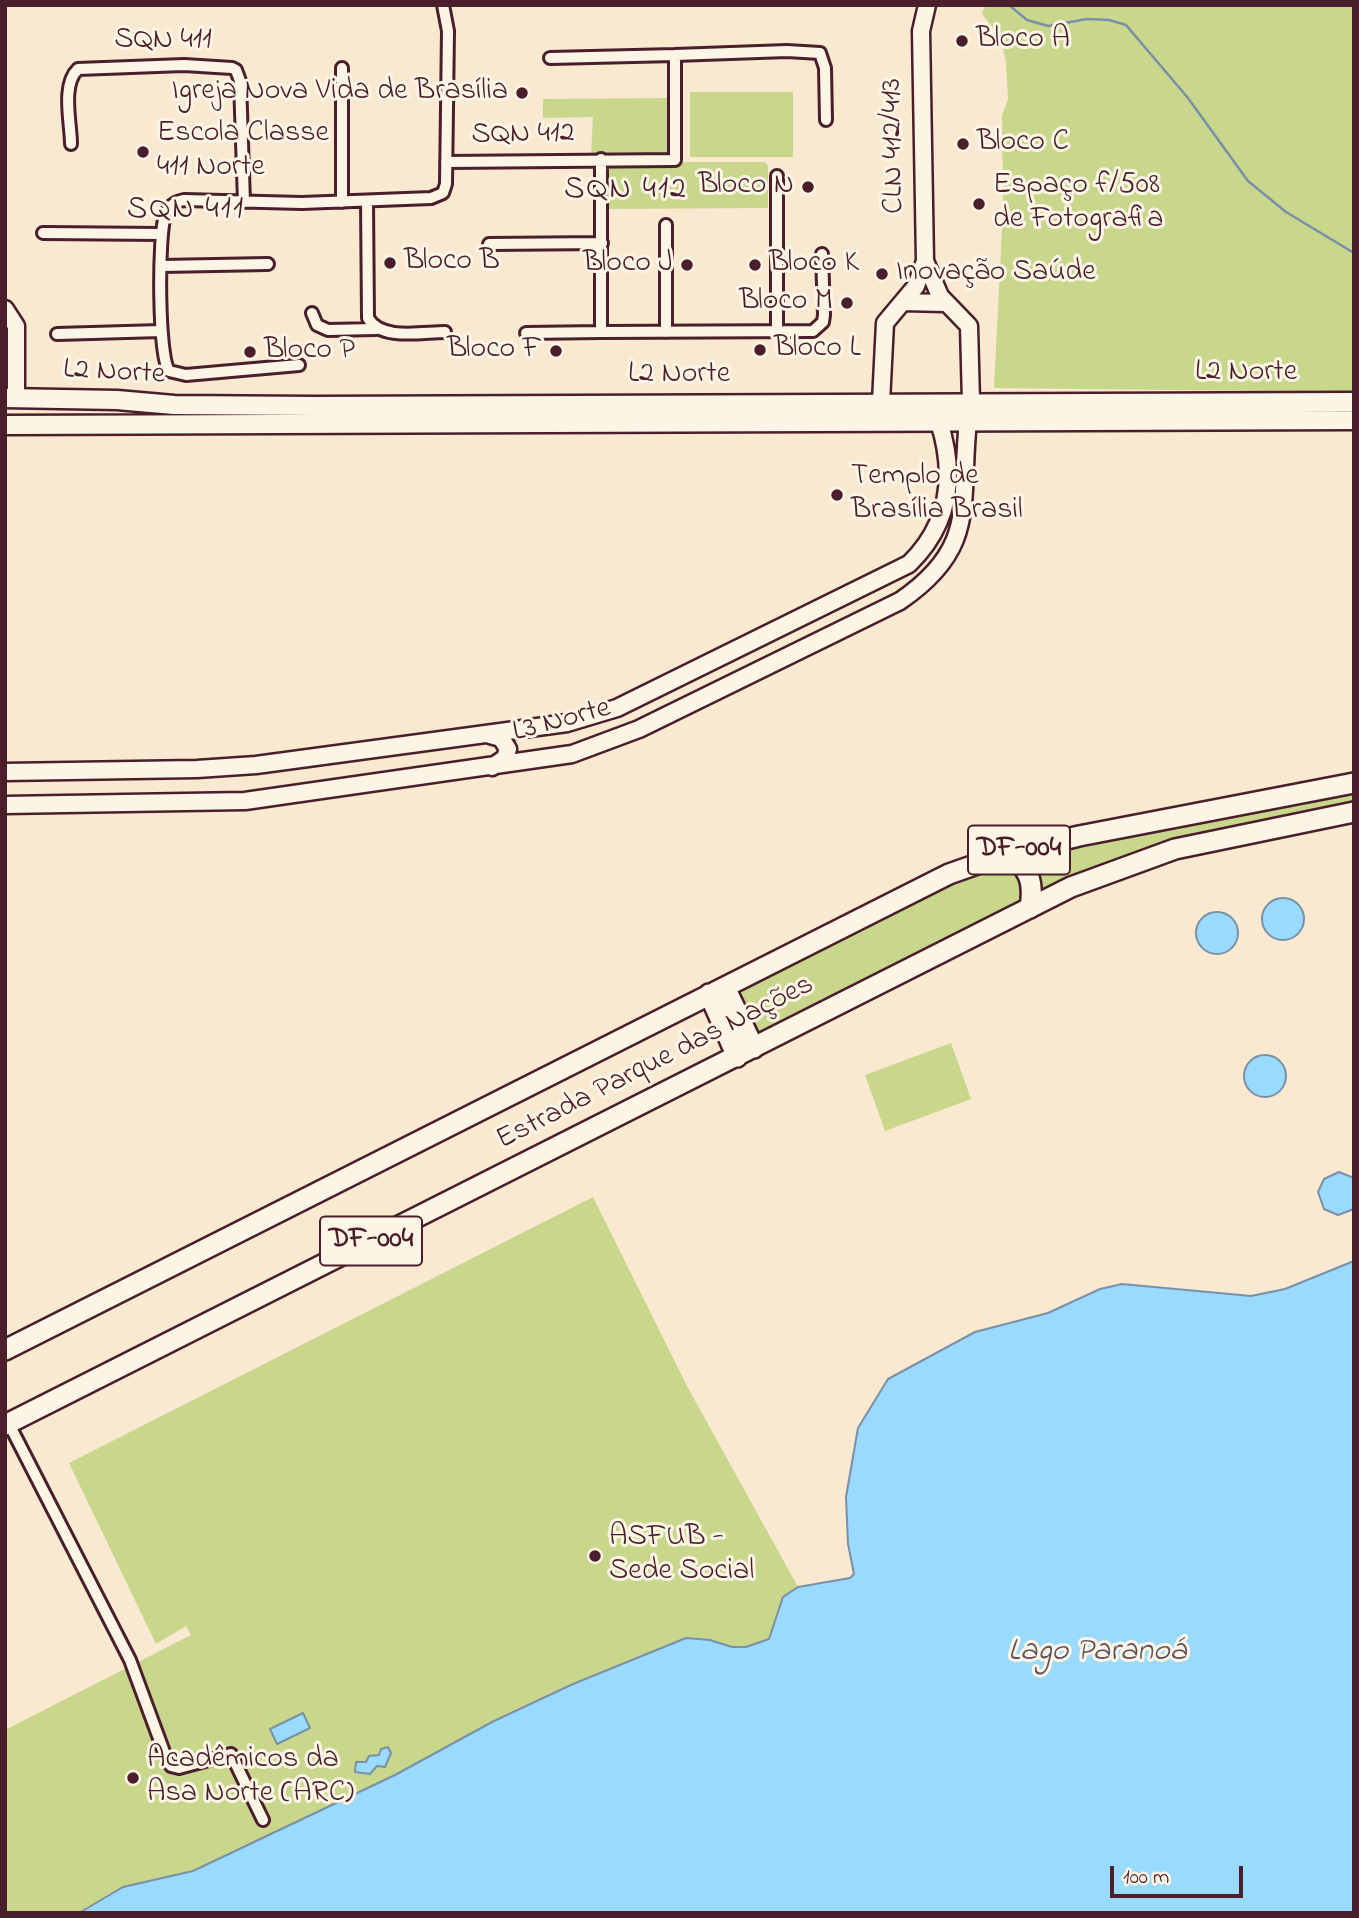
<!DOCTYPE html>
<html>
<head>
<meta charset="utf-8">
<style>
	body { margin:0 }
	#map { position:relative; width:1359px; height:1918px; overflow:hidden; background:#f8e9d0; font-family:"Indie Flower",sans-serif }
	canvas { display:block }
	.frame { position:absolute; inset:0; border:7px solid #4a1f2b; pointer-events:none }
	.scale { position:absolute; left:1110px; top:1866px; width:133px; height:32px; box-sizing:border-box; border:4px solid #4a1f2b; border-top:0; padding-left:9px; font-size:21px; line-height:24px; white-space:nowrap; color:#4a1f2b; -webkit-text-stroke:5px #fcf5e5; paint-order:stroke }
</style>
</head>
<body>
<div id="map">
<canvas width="1359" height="1918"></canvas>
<div class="frame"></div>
<div class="scale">100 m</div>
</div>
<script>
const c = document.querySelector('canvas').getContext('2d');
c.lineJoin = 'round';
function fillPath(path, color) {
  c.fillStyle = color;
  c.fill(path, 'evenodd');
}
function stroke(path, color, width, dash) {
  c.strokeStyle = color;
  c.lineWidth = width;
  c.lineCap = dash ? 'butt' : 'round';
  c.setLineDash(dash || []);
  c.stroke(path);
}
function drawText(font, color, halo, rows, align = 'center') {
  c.font = font + ' "Indie Flower",sans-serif';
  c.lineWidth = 6;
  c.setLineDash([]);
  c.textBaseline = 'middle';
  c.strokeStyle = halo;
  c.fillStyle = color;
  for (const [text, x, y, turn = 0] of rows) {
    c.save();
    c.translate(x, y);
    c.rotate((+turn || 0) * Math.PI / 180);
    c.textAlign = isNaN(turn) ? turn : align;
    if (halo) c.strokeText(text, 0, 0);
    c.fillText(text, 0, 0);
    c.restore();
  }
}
fillPath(new Path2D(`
	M985,5H1354V392L994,388L1003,209L1002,116L1008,99L1006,62L1001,39L982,14Z
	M690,92H793V157H690Z
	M672,98L671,156L591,155L593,117L543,118V99Z
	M605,162H765L768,166V208L605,209Z
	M1354,790V804L1192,837L1043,894L1026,856Z
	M1002,863L1025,877L1021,905L762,1035L754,1030L739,997L747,984L964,877Z
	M951,1043L971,1099L885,1131L865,1075Z
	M593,1197L688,1388L798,1587L783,1597L769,1639L746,1647H732L710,1640L686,1639L573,1684L492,1722L395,1775L193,1871L123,1887L79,1913H5V1730L191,1635L186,1626L156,1644L69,1463Z`), '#c8d78b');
const water = new Path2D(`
	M1262 919a21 21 0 1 1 42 0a21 21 0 1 1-42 0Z
	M1196 933a21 21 0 1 1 42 0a21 21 0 1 1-42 0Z
	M1244 1076a21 21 0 1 1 42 0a21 21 0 1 1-42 0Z
	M1339,1172L1354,1178V1209L1338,1215L1324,1209L1318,1192L1324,1179Z
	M1354,1261V1913H79L123,1887L193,1871L395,1775L492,1722L573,1684L686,1638L710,1640L732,1647H746L769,1639L783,1597L798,1587L850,1578L854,1574L848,1544L846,1497L858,1428L888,1379L975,1332L1048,1313L1100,1289L1122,1284L1251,1296L1285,1289Z
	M303,1713L310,1728L277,1744L270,1729Z
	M388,1747L391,1753L385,1767L377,1766L370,1774L355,1772L356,1762H366L369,1756L379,1755L381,1749Z`);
fillPath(water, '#9adafc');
stroke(water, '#7a8fa8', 2);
stroke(new Path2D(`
	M1009,5L1027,20L1048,26L1087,19L1109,20L1126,25L1188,98L1248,181L1286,212L1354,253`), '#7a8fa8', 2.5);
const street = new Path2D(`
	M550,58L675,55
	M71,144C71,123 61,85 78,69L184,65L232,68L236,70L240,81L244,202
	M601,159V332L813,331L823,322L824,315L822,254
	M446,162L675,160V55L787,51L820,53L825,68L826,120
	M777,176V330
	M367,201L368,318C381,341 422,332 445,332
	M342,202V68
	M43,233L161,234
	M489,244L602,243
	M162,266L268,264
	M312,313L317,325L328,330L376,329
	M666,332V225
	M526,333L601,332
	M57,334L161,331
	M299,365L186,375L169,371C158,355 158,236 165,216C168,206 174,202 184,200L302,203L431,198L443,193L446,184L448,31L443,5
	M9,1424L130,1660L167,1760L171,1766L179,1768L231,1754L263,1820`);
const secondary = new Path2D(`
	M925,261L940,296L969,326L971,402
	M903,302L945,303
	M5,309L16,326V398
	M881,402L885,323L916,286L925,261L921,31L927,5
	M490,735L501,738L508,749L505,758L492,767
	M5,772L197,769L256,765L567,723L617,708L909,564C950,524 956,475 939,422
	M5,805L245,801L572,754L639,729L900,601C979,547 959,504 968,421`);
const primary = new Path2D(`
	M5,398L117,400L174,405L315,406L1354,402
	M5,425L1354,420`);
const highway = new Path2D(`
	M1006,854C1030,867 1034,882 1030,908
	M725,987L754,1048
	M709,994L737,1057
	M5,1350L949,874L1006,854L1079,836L1354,783
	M5,1425L1071,887L1175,849L1354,812`);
stroke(street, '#4a1f2b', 16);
stroke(secondary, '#4a1f2b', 21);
stroke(primary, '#4a1f2b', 23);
stroke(highway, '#4a1f2b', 24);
stroke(street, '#fcf5e5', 10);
stroke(secondary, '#fcf5e5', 16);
stroke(primary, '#fcf5e5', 18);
stroke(highway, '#fcf5e5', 19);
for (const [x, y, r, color] of [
	[962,41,7,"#4a1f2b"],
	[522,93,7,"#4a1f2b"],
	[963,144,7,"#4a1f2b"],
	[143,152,7,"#4a1f2b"],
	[808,187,7,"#4a1f2b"],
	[979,204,7,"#4a1f2b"],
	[390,263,7,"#4a1f2b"],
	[687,265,7,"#4a1f2b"],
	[755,265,7,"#4a1f2b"],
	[882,274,7,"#4a1f2b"],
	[847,303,7,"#4a1f2b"],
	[760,350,7,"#4a1f2b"],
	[556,351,7,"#4a1f2b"],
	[250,352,7,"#4a1f2b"],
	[837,495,7,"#4a1f2b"],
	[595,1556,7,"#4a1f2b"],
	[133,1778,7,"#4a1f2b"]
]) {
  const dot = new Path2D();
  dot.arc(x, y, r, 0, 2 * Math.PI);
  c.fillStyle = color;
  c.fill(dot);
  stroke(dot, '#fcf5e5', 2.5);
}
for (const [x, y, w] of [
	[1019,850,102],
	[371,1241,102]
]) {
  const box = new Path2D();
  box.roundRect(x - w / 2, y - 24.5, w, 49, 5);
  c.fillStyle = '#fcf5e5';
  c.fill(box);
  stroke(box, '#4a1f2b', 2);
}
drawText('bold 28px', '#4a1f2b', null, [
	["DF-004",1019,850],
	["DF-004",371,1241]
]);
drawText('30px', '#4a1f2b', '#fcf5e5', [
	["Bloco A",976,41],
	["Igreja Nova Vida de Brasília",508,93,"right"],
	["Escola Classe",157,135],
	["411 Norte",157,169],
	["Bloco C",977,144],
	["Bloco N",794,187,"right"],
	["Espaço f/508",993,187],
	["de Fotografia",993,221],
	["Bloco B",404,263],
	["Bloco J",673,265,"right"],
	["Bloco K",769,265],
	["Inovação Saúde",896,274],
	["Bloco M",833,303,"right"],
	["Bloco L",774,350],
	["Bloco F",542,351,"right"],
	["Bloco P",264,352],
	["Templo de",851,478],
	["Brasília Brasil",851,512],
	["ASFUB -",609,1539],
	["Sede Social",609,1573],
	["Acadêmicos da",147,1761],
	["Asa Norte (ARC)",147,1795]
], 'left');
drawText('30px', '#4a1f2b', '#fcf5e5', [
	["SQN 411",163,42],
	["SQN 412",523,136,-1],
	["CLN 412/413",895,146,-91],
	["L2 Norte",114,374,3],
	["L2 Norte",1246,374],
	["L2 Norte",679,376],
	["L3 Norte",562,722,-15],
	["Estrada Parque das Nações",656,1064,-27]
]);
c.letterSpacing = '2px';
drawText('32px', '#4a1f2b', '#fcf5e5', [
	["SQN 412",626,192],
	["SQN 411",186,212]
]);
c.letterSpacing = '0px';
drawText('italic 32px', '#5e4e5f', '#fcf5e5', [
	["Lago Paranoá",1097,1654]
]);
</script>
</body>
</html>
